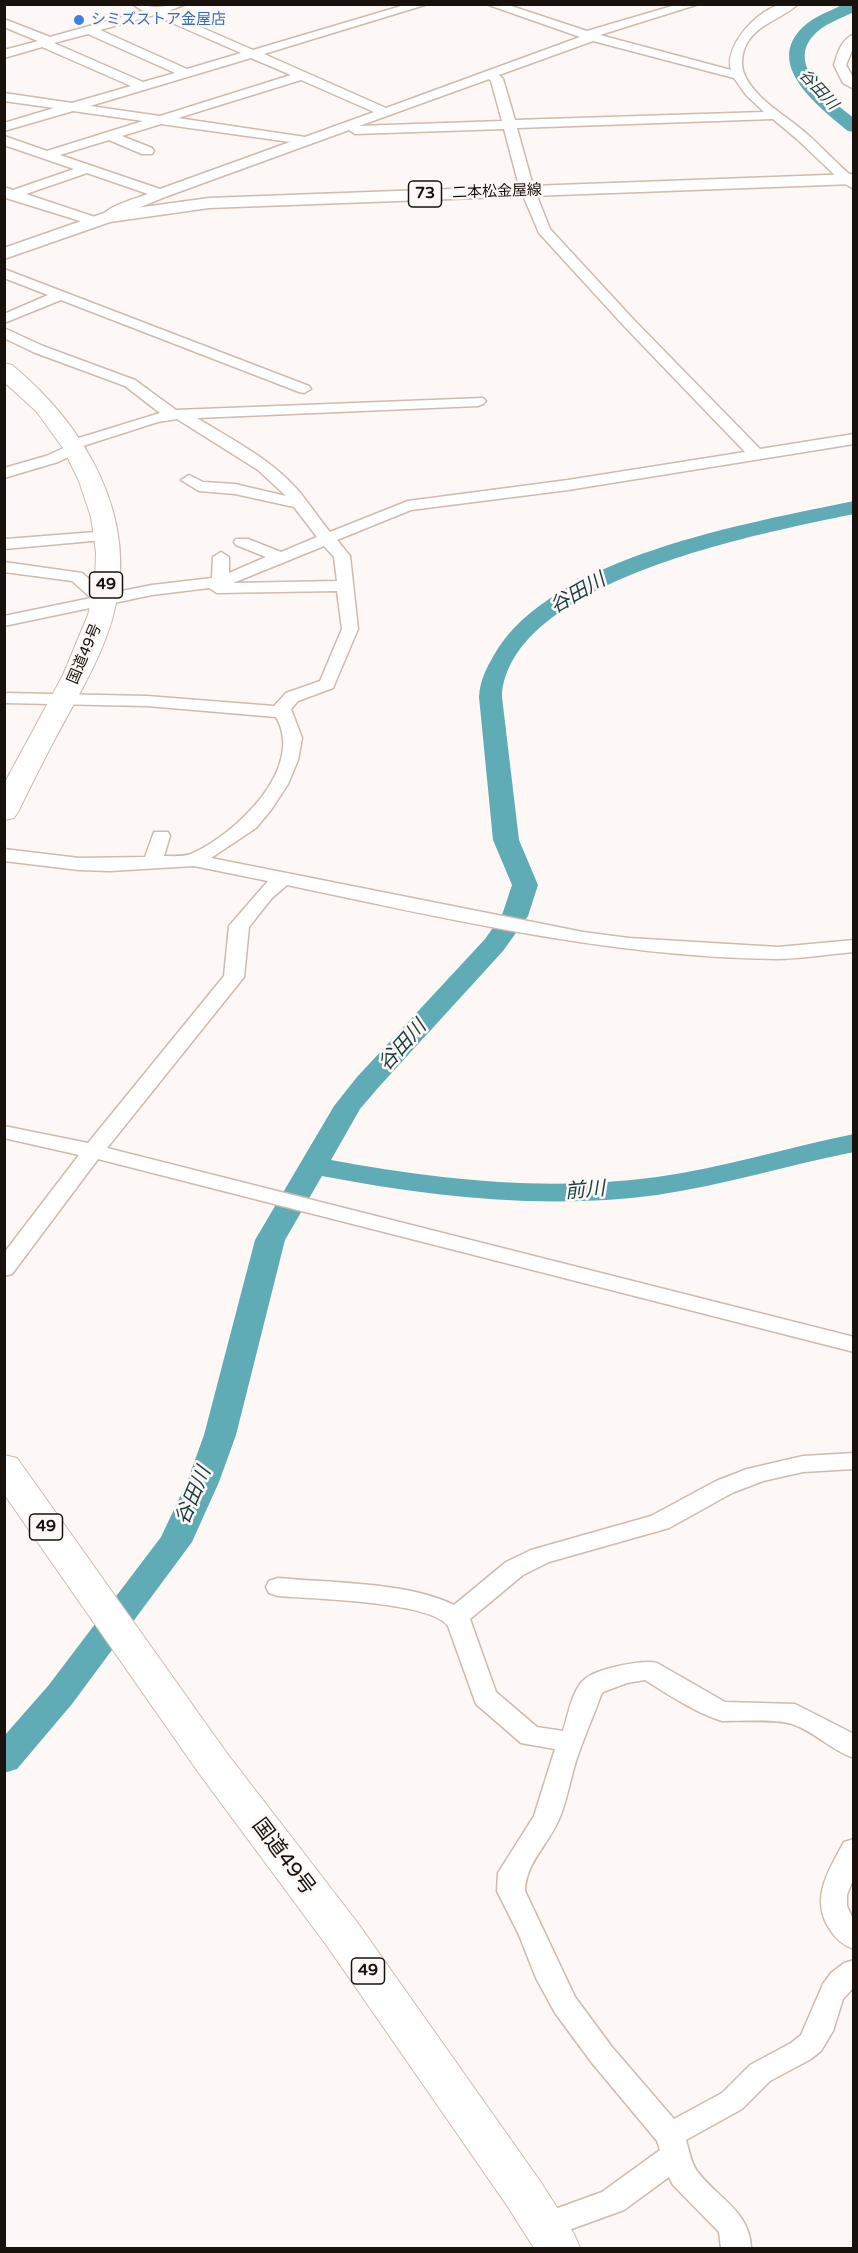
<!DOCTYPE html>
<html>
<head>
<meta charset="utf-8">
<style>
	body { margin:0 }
	#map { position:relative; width:858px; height:2253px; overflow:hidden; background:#fdf8f5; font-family:"Varela Round",sans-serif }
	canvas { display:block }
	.frame { position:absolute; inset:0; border:6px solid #19120c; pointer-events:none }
</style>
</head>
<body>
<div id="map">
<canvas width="858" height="2253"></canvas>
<div class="frame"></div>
</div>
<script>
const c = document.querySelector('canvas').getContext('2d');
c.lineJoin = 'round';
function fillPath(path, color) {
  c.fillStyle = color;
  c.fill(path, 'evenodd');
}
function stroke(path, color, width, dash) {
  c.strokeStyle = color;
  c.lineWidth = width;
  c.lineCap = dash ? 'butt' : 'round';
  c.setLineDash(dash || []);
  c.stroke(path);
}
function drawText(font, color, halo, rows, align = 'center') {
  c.font = font + ' "Varela Round","Noto Sans JP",sans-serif';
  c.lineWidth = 5;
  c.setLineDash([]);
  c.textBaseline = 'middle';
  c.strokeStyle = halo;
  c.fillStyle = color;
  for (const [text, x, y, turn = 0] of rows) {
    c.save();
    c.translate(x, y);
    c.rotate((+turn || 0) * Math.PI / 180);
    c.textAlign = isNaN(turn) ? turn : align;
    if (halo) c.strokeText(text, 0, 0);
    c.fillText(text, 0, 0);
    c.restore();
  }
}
fillPath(new Path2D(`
	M844,4H854V12C840,19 823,24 813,36C786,66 832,101 854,118V132L848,131C819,107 763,65 803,27C814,16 831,11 844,4Z
	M854,501V514C763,533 509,580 502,697L519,840L538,885L528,916L503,951L377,1089L360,1109L331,1160C439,1180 548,1192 657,1177C724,1168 788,1147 854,1134V1152C788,1165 724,1185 657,1195C545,1210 432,1197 322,1176L285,1240L236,1435L219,1482L192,1542L72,1704L17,1769L4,1773V1736L48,1686L161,1537L187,1482L204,1435L255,1240L334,1106L357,1077L485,939L502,915L512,885L493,840L479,697C480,680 486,669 494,655C551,556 749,523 854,501Z`), '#60acb6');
const minor = new Path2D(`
	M132,4C141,4 149,7 156,7C165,7 176,4 186,4L166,12L253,50L408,4H428L264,54L386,108L580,37L486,4H505L587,31L679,4H699L600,35L731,70C724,45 759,8 783,4C788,4 793,4 798,4C782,19 759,23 747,43C741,54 740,67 746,78C759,102 787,116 807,134C823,148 837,164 854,178V189L842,182L798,140L773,119L517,128L533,186L550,229L634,320L760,449L854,434V444L568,490L411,510L337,540L350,556L358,629L333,688L298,701L291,709L302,738L298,760L288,784L271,810L256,828L211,858L583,932L629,938L778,947L854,940V952C828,954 802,959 776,959C610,957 448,919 287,885L272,898L249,927L244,977L107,1148L854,1337V1352L98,1159L12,1274L4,1276V1253L79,1155L4,1138V1126L88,1143L224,976L229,926L268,881L194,866L110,871L79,870L4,861V849L79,858L145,857L154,832H168L170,836L164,856C172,856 184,857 191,854C235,835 306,768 276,717L147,706L4,703V693L147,696L274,706L286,693L320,681L342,629L337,591L217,593L209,588L152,595L4,626V616L91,598L72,581L4,572V562L82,573L107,594L152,585L212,578L213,557L221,552L229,557V573L266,557L236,545L234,542L236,539H248L281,552L317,537L294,507L235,494L199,491L181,480L189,475L203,482L235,484L286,496L258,470L177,419L158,422L83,446L81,451L58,462L4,478V468L46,456L68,446L69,441L160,413L125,386L33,352L4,338V328L43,346L135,380L176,410L483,398L486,401L483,404L478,406L197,418C231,439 269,458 296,488C308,501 318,518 330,532L408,501L568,480L745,452L624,326L539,233L519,186L504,129L355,134L349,130L165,197L107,221L100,217C112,204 132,200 148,194L87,173L26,194L98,218L100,221L93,225L6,198L4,187L13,190L74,169L4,145V136L47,151L143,121L73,111L4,131V123L54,108L4,101V93L72,103L131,86L42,47L4,58V50L38,41L4,27V19L50,37L143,11ZM154,15L241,53L187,69L100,30ZM88,34L175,73L143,82L54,43ZM593,41L734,78L746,95L764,112L515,120L503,79L499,75ZM251,58L291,75L160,116L90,106ZM489,79L491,81L502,121L359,126ZM301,80L374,112L305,137L178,118ZM161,124L290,142L160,189L60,155L109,140L142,154H152L154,151L152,148L122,136ZM324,546L334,557L337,581L233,583Z
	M854,34V46L846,65L854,79V89L843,83L834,65C838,52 841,40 854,34Z
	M4,269L309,386L311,389L304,393L299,392L61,300L4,323V314L48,295L4,278Z
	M108,531L116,536L114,539L4,549L6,539Z
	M854,1453V1469L803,1472L763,1481L732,1493L669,1528L549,1562L523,1575L470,1619L496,1692L537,1727L563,1731C568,1716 572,1689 585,1679C596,1669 643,1659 657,1663L725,1702L795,1704L854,1734V1758C832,1751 814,1731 792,1724C777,1719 740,1721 722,1721C694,1712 669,1695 645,1680L627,1683L603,1692L601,1695C594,1715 585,1735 578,1755C571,1775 568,1797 560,1817C549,1845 526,1861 525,1891L575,1997L612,2047L674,2119L722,2093L750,2065L791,2043L801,2035L823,1984L831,1973L844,1963L854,1960V1987L843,1999L833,2031L821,2051L811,2059L770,2081L742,2109L686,2140C689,2150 691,2163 697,2171C717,2198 750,2211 751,2248H721L719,2232L673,2185L669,2177L624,2210L544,2239L533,2235L529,2226L533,2217L602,2192L660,2150L657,2141L592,2063L555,2013L536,1978L519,1935L497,1891L498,1873L534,1816L555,1749L521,1743L476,1704L448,1626C430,1601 311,1599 278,1596L269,1593L266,1587L269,1581L278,1578C330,1583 408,1582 454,1605L506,1562L531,1550L651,1516L716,1481L747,1469L803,1456Z
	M854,1839V1877L847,1895V1906L854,1921V1949C842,1945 835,1938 829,1928C810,1898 829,1870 844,1842Z`);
const major = new Path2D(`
	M854,174V184L209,208L110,222L4,259V248L107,212L209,198Z`);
const highway = new Path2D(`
	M4,363L12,365C85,425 141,519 113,616C101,660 76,699 55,739C42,763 30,788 18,812L14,818L4,820V784L63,675L88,615L95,584L96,552L91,517L79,481L63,448L36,411L4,382Z
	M4,1455L17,1458L226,1752L357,1922L540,2181L574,2234L580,2248H534L508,2207L327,1946L198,1772L4,1494Z`);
stroke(minor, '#d0baa9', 3);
stroke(major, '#d0baa9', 3);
stroke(highway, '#d0baa9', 2);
fillPath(minor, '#fff');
fillPath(major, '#fff');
fillPath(highway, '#fff');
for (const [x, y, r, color] of [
	[79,20,6,"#3f7fe0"]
]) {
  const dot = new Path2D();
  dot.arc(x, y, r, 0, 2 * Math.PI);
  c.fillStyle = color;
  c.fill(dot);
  stroke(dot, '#fdf8f5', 2);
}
drawText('15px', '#366cbe', '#fdf8f5', [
	["シミズストア金屋店",91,20]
], 'left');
drawText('15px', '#19120c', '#fdf8f5', [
	["二本松金屋線",497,192,-2],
	["国道49号",85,654,-67]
]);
drawText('italic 16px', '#193e42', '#fdf8f5', [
	["谷田川",818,90,47]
]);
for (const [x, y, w] of [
	[425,194,33],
	[106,585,33],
	[46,1527,33],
	[368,1971,33]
]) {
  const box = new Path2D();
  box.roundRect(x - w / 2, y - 13, w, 26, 4.5);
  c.fillStyle = '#fdf8f5';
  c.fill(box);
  stroke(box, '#19120c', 1.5);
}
drawText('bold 16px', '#19120c', null, [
	["73",425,194],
	["49",106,585],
	["49",46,1527],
	["49",368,1971]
]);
drawText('italic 20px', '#193e42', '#fdf8f5', [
	["谷田川",578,594,-30],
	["谷田川",403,1046,-48],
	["前川",585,1191,-5],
	["谷田川",194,1496,-67]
]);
drawText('21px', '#19120c', '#fdf8f5', [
	["国道49号",283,1857,53]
]);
</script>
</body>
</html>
